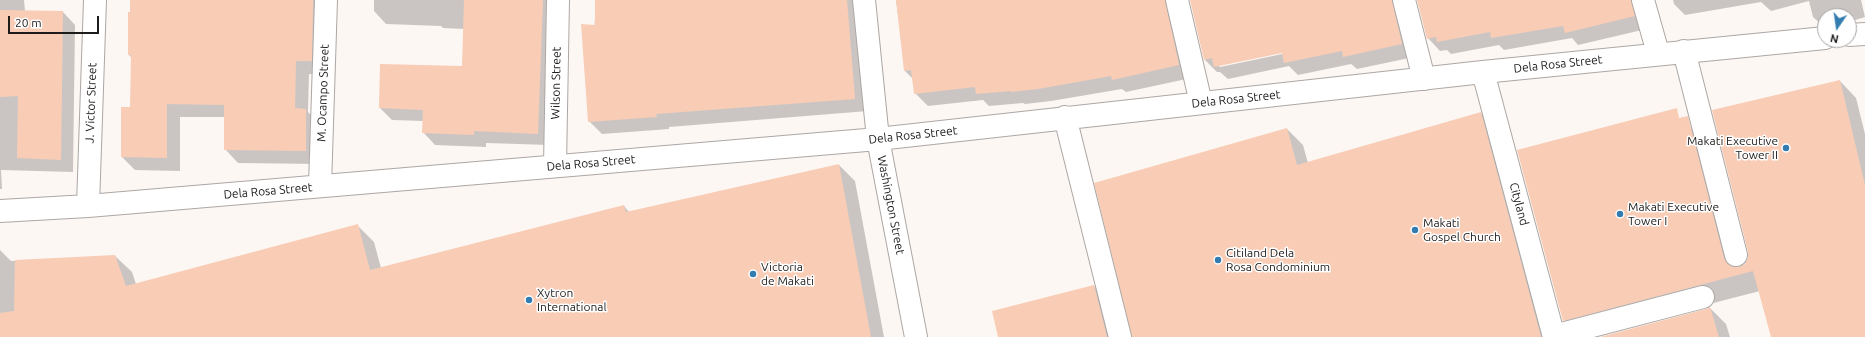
<!DOCTYPE html>
<html>
<head>
<meta charset="utf-8">
<style>
	body { margin:0 }
	#map { position:relative; width:1865px; height:337px; overflow:hidden; background:#fdf7f4; font-family:Ubuntu,sans-serif }
	canvas { display:block }
	.north { position:absolute; left:1817px; top:8px; width:40px; height:40px; box-sizing:border-box; background:#fff; border:1px solid #a5a4a4; border-radius:50%; rotate:193deg; font-size:11px; font-weight:700; line-height:16px; text-align:center; color:#1e1c1b }
	.north::after { content:''; display:block; margin:auto; width:14px; height:18px; background:#337cb0; clip-path:polygon(50% 0,100% 100%,50% 72%,0 100%) }
	.scale { position:absolute; left:8px; top:16px; width:91px; height:18px; box-sizing:border-box; border:2px solid #1e1c1b; border-top:0; padding-left:5px; font-size:12px; line-height:14px; white-space:nowrap; color:#1e1c1b; -webkit-text-stroke:3px #fff; paint-order:stroke }
</style>
</head>
<body>
<div id="map">
<canvas width="1865" height="337"></canvas>
<div class="north">N</div>
<div class="scale">20 m</div>
</div>
<script>
const c = document.querySelector('canvas').getContext('2d');
c.lineJoin = 'round';
function fillPath(path, color) {
  c.fillStyle = color;
  c.fill(path, 'evenodd');
}
function stroke(path, color, width, dash) {
  c.strokeStyle = color;
  c.lineWidth = width;
  c.lineCap = dash ? 'butt' : 'round';
  c.setLineDash(dash || []);
  c.stroke(path);
}
function drawText(font, color, halo, rows, align = 'center') {
  c.font = font + ' Ubuntu,sans-serif';
  c.lineWidth = 3;
  c.setLineDash([]);
  c.textBaseline = 'middle';
  c.strokeStyle = halo;
  c.fillStyle = color;
  for (const [text, x, y, turn = 0] of rows) {
    c.save();
    c.translate(x, y);
    c.rotate((+turn || 0) * Math.PI / 180);
    c.textAlign = isNaN(turn) ? turn : align;
    if (halo) c.strokeText(text, 0, 0);
    c.fillText(text, 0, 0);
    c.restore();
  }
}
fillPath(new Path2D(`
	M0,0H24L25,11L63,12L75,25L73,172L1,170L2,189H0Z
	M131,0H330L324,74H309L308,112L319,123V164L238,163L225,149V117H180V171L135,170L122,157L131,108L132,58L129,55Z
	M374,0H556L550,145L486,143V147L435,145L423,132V121L392,120L380,108L463,67L464,29L443,28L441,26L386,24L374,11Z
	M596,0H859L868,111L669,127V129L602,134L589,121Z
	M896,0H1187L1191,78L1126,92L1122,89L1051,101L1025,104L1023,103L989,106L983,100L928,106L915,93L913,79L905,71Z
	M1188,0H1636L1642,30L1578,45L1572,38L1504,50L1499,45L1451,54L1447,50L1440,51L1428,38L1418,0H1414V57L1357,69L1351,64L1298,75L1289,66L1228,79L1220,72H1217L1205,60L1191,0ZM1287,51V53L1220,67L1218,65Z
	M1673,0H1861L1865,17L1849,22V16H1825V28L1813,17L1809,1L1771,11L1761,2L1685,15L1674,4Z
	M1840,81L1856,98L1865,134V337H1772L1760,291L1581,337L1564,320L1690,127L1707,144L1738,268L1746,264Z
	M1481,113L1497,130L1552,337H1133L1287,129L1303,145L1308,163Z
	M839,165L855,181L884,337H0V250L11,261L115,256L132,272L136,284L357,225L374,242L381,268L624,206L629,212Z
	M1094,286L1110,302L1119,337H1000Z
	M1710,308L1726,324L1730,337H1605Z`), '#0003');
fillPath(new Path2D(`
	M130,0H313L312,61H296L295,108L306,109V151L224,150V105L167,104V158L121,157V107H130L131,55H128V12H130Z
	M464,0H543L538,134L474,131V135L422,133L423,110L379,108L380,64L462,66Z
	M595,0H847L855,99L656,114L657,117L588,122L581,24L595,25Z
	M896,0H1165L1179,65L1112,80L1111,76L1038,89L1011,92V91L976,94L975,87L914,94L911,70L904,71Z
	M1190,0H1392L1402,44L1343,57L1342,51L1284,63L1282,53L1214,67L1212,58L1204,60Z
	M1417,0H1631L1635,16L1565,33L1563,26L1491,38L1490,32L1437,42L1436,37L1427,39Z
	M0,10L63,11L61,160L17,158L18,96L0,97Z
	M1840,80L1865,185V337H1771L1753,271L1563,321L1517,150L1677,108L1679,118L1688,116L1724,258L1727,263L1732,267H1739L1745,264L1748,258V252L1712,110Z
	M1481,112L1541,337H1132L1094,183L1287,128L1297,165Z
	M839,164L871,337H0V313L14,311L15,260L115,255L126,286L358,224L370,270L624,205L626,212Z
	M1094,285L1107,337H998L992,311Z
	M1710,307L1719,337H1600L1706,309Z`), '#f8ccb5');
const minor = new Path2D(`
	M864,0L878,139L916,337
	M1177,0L1201,103
	M1404,0L1424,79
	M1643,0L1658,53
	M1849,35L1865,34
	M1684,51L1736,255
	M1483,72L1554,337
	M1065,117L1120,337
	M555,166L558,0
	M320,186L326,0
	M88,206L95,0
	M0,211L88,206L878,139L1483,72L1825,38
	M1554,336L1703,297`);
stroke(minor, '#ada7a4', 24);
stroke(minor, '#fff', 22);
for (const [x, y, r, color] of [
	[1786,148,4,"#337cb0"],
	[1620,214,4,"#337cb0"],
	[1415,230,4,"#337cb0"],
	[1218,260,4,"#337cb0"],
	[753,274,4,"#337cb0"],
	[529,300,4,"#337cb0"]
]) {
  const dot = new Path2D();
  dot.arc(x, y, r, 0, 2 * Math.PI);
  c.fillStyle = color;
  c.fill(dot);
  stroke(dot, '#fff', 1.5);
}
drawText('12px', '#1e1c1b', '#fff', [
	["Dela Rosa Street",1558,64,-6],
	["Wilson Street",556,83,-89],
	["M. Ocampo Street",323,93,-88],
	["Dela Rosa Street",1236,99,-6],
	["J. Victor Street",91,103,-88],
	["Dela Rosa Street",913,135,-6],
	["Dela Rosa Street",591,163,-5],
	["Dela Rosa Street",268,191,-5],
	["Cityland",1519,204,75],
	["Washington Street",891,205,79]
]);
drawText('12px', '#1e1c1b', '#fff', [
	["Makati Executive",1778,141,"right"],
	["Tower II",1778,155,"right"],
	["Makati Executive",1628,207],
	["Tower I",1628,221],
	["Makati",1423,223],
	["Gospel Church",1423,237],
	["Citiland Dela",1226,253],
	["Rosa Condominium",1226,267],
	["Victoria",761,267],
	["de Makati",761,281],
	["Xytron",537,293],
	["International",537,307]
], 'left');
</script>
</body>
</html>
